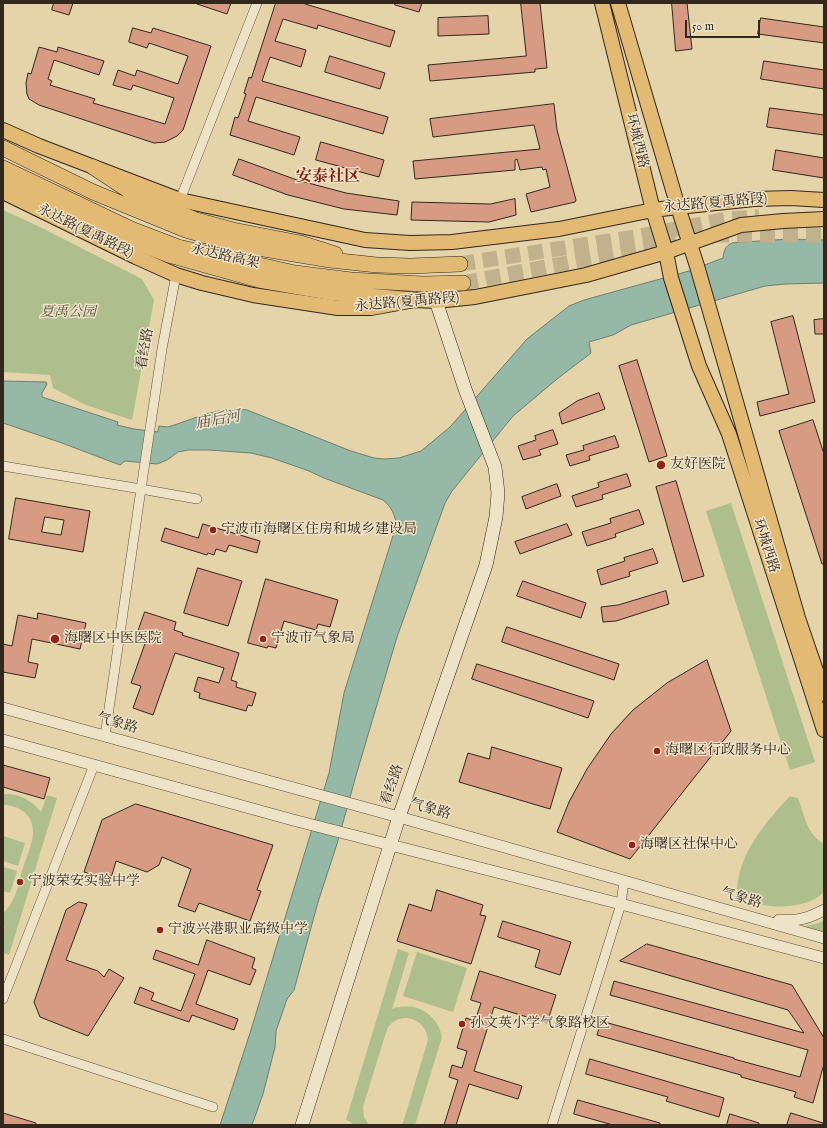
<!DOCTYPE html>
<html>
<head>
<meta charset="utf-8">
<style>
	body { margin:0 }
	#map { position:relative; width:827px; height:1128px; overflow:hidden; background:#e5d3a9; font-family:"IM FELL English",serif }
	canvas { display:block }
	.frame { position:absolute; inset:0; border:4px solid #32271c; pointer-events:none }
	.scale { position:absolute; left:685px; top:20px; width:75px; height:18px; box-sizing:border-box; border:2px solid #32271c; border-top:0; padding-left:5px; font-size:12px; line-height:14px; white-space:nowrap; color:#32271c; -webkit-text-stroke:3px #eee2c7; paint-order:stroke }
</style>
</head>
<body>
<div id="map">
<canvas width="827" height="1128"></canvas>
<div class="frame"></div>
<div class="scale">50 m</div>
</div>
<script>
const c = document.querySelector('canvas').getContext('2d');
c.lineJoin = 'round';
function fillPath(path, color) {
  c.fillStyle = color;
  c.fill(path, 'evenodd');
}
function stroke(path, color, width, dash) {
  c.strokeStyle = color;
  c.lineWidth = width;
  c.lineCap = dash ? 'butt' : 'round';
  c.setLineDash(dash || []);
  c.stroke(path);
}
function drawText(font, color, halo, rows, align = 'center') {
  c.font = font + ' "IM FELL English","Noto Serif SC",serif';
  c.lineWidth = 3;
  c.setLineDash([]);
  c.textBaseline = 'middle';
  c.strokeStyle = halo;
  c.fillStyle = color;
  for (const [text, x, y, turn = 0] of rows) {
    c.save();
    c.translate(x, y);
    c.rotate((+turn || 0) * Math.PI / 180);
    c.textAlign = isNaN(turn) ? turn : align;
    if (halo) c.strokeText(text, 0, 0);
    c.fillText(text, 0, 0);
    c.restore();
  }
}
fillPath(new Path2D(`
	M3,210L40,227L142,279L154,300L132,420L86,405L53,388L50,375L3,372Z
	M731,503L815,762L790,770L706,511Z
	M3,794C18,793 32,800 41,812L47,795L57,798L9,955L3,953V931L5,926L3,927V913C16,903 18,884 23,868C26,858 33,843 33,833C34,815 19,805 3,805Z
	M790,796L798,798C804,814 807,835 824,844V892C809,908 773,910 753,902C747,900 742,896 737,892C738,854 765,823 790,796Z
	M3,836L25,843L18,866L3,861Z
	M3,867L17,871L10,893L3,891Z
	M824,920V934L800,927L819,923Z
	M398,949L409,953L392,1009C414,1000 438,1014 442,1037L415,1125H401L403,1123L428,1040C427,1018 398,1009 387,1029L363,1107L364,1117L369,1125H353L351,1122L346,1120Z
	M417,952L467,968L453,1012L403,996Z`), '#aebe8d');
const water = new Path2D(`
	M790,239L824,240V283L785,284L765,286L631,325L613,335L589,342L591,353L557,379L513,416L452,491L445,503L397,637L357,772L337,844L318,902L294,990L287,999L276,1031L275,1047L263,1094L252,1125H220L251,1030L329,773L344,693L396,526C396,516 391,506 383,500L324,478L309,471L272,458L251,453L209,450H188L178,452L167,460L157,464L125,461L120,465L62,443L3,423V381L46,382L47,384L42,393V397L118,422L117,425L134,429L158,432L159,426L168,427C194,419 219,406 247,410L351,451L374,458L384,459L399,458L421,451L450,427L527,339L569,306L584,300L689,271L723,258C724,251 725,246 732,243Z`);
fillPath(water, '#96b8a7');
stroke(water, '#6e7e6f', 1);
const building = new Path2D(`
	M54,3H73L69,15L52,10Z
	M197,3H231L227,14L197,4Z
	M276,3H302L395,31L390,47L318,25L317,29L283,19L275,41L306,50L301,67L270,57L262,81L388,117L383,134L256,97L248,121L300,137L294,155L230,135L235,117L238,118L246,94L244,93L249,77L251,78Z
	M395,3H422L419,12L395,5Z
	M521,3H540L547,68L535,69V72L430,81L428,65L526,56Z
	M672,3H687L692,49L676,51Z
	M488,16L489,34L438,36V18Z
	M761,18L824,27V43L758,34Z
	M133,28L151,33L153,28L211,46L183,130L177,136L165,142L154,143L39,105L29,99L27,94L26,83L28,73L31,74L39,47L57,52L58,47L104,61L99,75L54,60L48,79L52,81L50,85L95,99L93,103L165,124L174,98L133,85L131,90L113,85L118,70L135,76L137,70L178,84L188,56L149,43L147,48L129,42Z
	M330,56L385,73L380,89L325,72Z
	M764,61L824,70V89L761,79Z
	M554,104L557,130L576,200L575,202L531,212L526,194L550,187L546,169L543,170L542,167L520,170L517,159L515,160V170L415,179L413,161L540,149L534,125L433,137L430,119Z
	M770,108L824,115V135L767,127Z
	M321,142L384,160L379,177L316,160Z
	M776,150L824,158V178L773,170Z
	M239,159L297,180L346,193L399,201L397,215L344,209L288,195L233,175Z
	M515,199L516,215L489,222L411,220L412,202L490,204Z
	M793,316L815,402L760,416L757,402L789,394L771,322Z
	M824,319V334H815L814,320Z
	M637,360L667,456L649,462L619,366Z
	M599,393L605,409L562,424L559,413L577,401Z
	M813,420L824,454V564H822L779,431Z
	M553,430L558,444L539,450L541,455L523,460L518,446L536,440L535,436Z
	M615,436L619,447L589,456L590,460L570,466L566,455L584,450L583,446Z
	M627,474L631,486L602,495L603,499L576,507L572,496L599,487L598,483Z
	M676,481L704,576L683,582L656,487Z
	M557,484L561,496L526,509L522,497Z
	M16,498L90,511L83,552L9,539ZM45,517L64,520L61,535L42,532Z
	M639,510L644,524L615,534L616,537L587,546L582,532L611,523L610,519Z
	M203,524L260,541L257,553L229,545L226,552L216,549L214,555L208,553L207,555L161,541L165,528L198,538Z
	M567,524L572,535L520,554L515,542Z
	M653,549L658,563L629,572L630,576L601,585L597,570L625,561L624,558Z
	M198,568L242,581L228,626L184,613Z
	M266,579L338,600L330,627L318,624L316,630L284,621L276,648L268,646L267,648L248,643Z
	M523,581L586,603L581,618L517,596Z
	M666,591L669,604L616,621L603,622L601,607L618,605Z
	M145,612L176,622L174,630L183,633L182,635L239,653L231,680L237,682L236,687L256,693L252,706L248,705L246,711L199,698L200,693L194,691L198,677L219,683L224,668L175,653L153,715L133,708L141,686L131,683L148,635L138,632Z
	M38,613L86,623L80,649L32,639L28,662L38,664L35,678L3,672V644L12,646L18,615L37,619Z
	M507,627L619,664L614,680L502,642Z
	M707,660L731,731L630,859L557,832L569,802L587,769L611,734L633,710L667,683Z
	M477,664L594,701L588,718L472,679Z
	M492,747L562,768L550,809L459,782L468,753L489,759Z
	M3,765L50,778L44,799L3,787Z
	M136,804L273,845L257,890L261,891L250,921L199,903L195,912L178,906L191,869L162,857L159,865L147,872L116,861L112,875L104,879L84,872L102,820Z
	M437,890L483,905L480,915L486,916L471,964L397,941L409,904L431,911Z
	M79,902L87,904L66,960L98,971L104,977L109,969L124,978L88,1036L40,1017L34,1002L66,910Z
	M503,921L571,942L560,975L535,967L540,950L498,937Z
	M207,940L255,958L252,968L256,970L250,985L208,970L196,1004L238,1019L234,1030L192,1015L189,1022L134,1003L140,987L154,993L151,1000L181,1011L195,974L153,959L156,950L198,965Z
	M647,944L792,985L824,1038V1064L813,1103L794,1097L796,1092L741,1077V1075L597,1035L601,1021L734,1058V1059L800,1077L808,1050L610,995L614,981L804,1033L788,1010L620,961Z
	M480,971L556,995L547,1023L494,1007L474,1071L522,1086L518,1099L469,1084L456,1125H444L458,1080L449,1077L452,1065L462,1068L467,1051L457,1048L466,1018L475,1021L481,1003L471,1000Z
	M590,1059L724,1098L719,1117L666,1101L668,1097L586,1074Z
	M578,1100L660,1123V1125H613L574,1114Z
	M3,1113L36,1123V1125H3Z
	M791,1113L823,1123V1125H787Z
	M730,1114L759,1123V1125H727Z`);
fillPath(building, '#d79b83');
stroke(building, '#32271c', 1);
stroke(new Path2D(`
	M714,235H824
	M460,264L635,237L728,219L759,217
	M463,283L676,242`), '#c1b18d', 15, [15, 8]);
const minor = new Path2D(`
	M180,200L257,3
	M176,275L162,349L141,489L197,499
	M3,466L141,489L105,736
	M3,999L94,765
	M3,1039L213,1107
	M552,1125L621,904L624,881`);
const tertiary = new Path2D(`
	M3,708L399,817L824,938
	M3,740L293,820L621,904L824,958
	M779,920C796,922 809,918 824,910`);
const secondary = new Path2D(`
	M302,1125L399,817L486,565L496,517L498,493L495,467L465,389L436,301`);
const primary = new Path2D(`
	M602,3L653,210L666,252L671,278L699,366L729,434L824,730
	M618,3L678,207L697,266L798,618L824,694
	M3,130L39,146L180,200L365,240L410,243L452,242L559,229L653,210L678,207L754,199L791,198L824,200
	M3,192L136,257L176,275L202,283L253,295L338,308H371L415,300L436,301L475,297L586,275L666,252L741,225L783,221L824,219`);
const trunk = new Path2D(`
	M3,148L93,192L186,230L234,244L330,260L377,265L411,266L460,264
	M93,167L137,196L196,220L233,230L300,243L335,254
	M3,168L131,229L178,247L295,273L351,280L423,284L463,283
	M3,180L14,188L112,233L169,255L259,280L334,293L415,300`);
stroke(minor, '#5f523f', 10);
stroke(tertiary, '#5f523f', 12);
stroke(secondary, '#32271c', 14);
stroke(primary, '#32271c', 16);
stroke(trunk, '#32271c', 16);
stroke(minor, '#eee2c7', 9);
stroke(tertiary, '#eee2c7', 11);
stroke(secondary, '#eee2c7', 13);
stroke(primary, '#e2ba74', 14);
stroke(trunk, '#e2ba74', 15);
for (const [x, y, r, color] of [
	[661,465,5,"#8f2418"],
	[213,530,4,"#8f2418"],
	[55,639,5,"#8f2418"],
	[263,639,4,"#8f2418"],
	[657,751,4,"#8f2418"],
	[632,845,4,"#8f2418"],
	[20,882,4,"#8f2418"],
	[160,930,4,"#8f2418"],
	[462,1024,4,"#8f2418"]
]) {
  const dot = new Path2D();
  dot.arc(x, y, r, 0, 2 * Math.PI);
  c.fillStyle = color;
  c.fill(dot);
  stroke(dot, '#eee2c7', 1.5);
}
drawText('14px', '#32271c', '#eee2c7', [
	["环城西路",636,141,76],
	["永达路(夏禹路段)",715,204,-5],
	["永达路(夏禹路段)",85,232,26],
	["永达路高架",225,257,13],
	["永达路(夏禹路段)",407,303,-5],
	["看经路",146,349,-80],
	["环城西路",765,546,72],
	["气象路",117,724,16],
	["看经路",393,785,-71],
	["气象路",430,810,16],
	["气象路",741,899,16]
]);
drawText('italic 14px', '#514d38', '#eee2c7', [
	["夏禹公园",68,313]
]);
drawText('14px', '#32271c', '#eee2c7', [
	["友好医院",670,465],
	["宁波市海曙区住房和城乡建设局",221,530],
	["海曙区中医医院",64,639],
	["宁波市气象局",271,639],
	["海曙区行政服务中心",665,751],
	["海曙区社保中心",640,845],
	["宁波荣安实验中学",28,882],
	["宁波兴港职业高级中学",168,930],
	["孙文英小学气象路校区",470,1024]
], 'left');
drawText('italic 15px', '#4b4b3f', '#eee2c7', [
	["庙后河",218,421,-10]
]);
drawText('bold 16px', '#7a1f14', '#eee2c7', [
	["安泰社区",328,178]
]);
</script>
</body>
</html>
